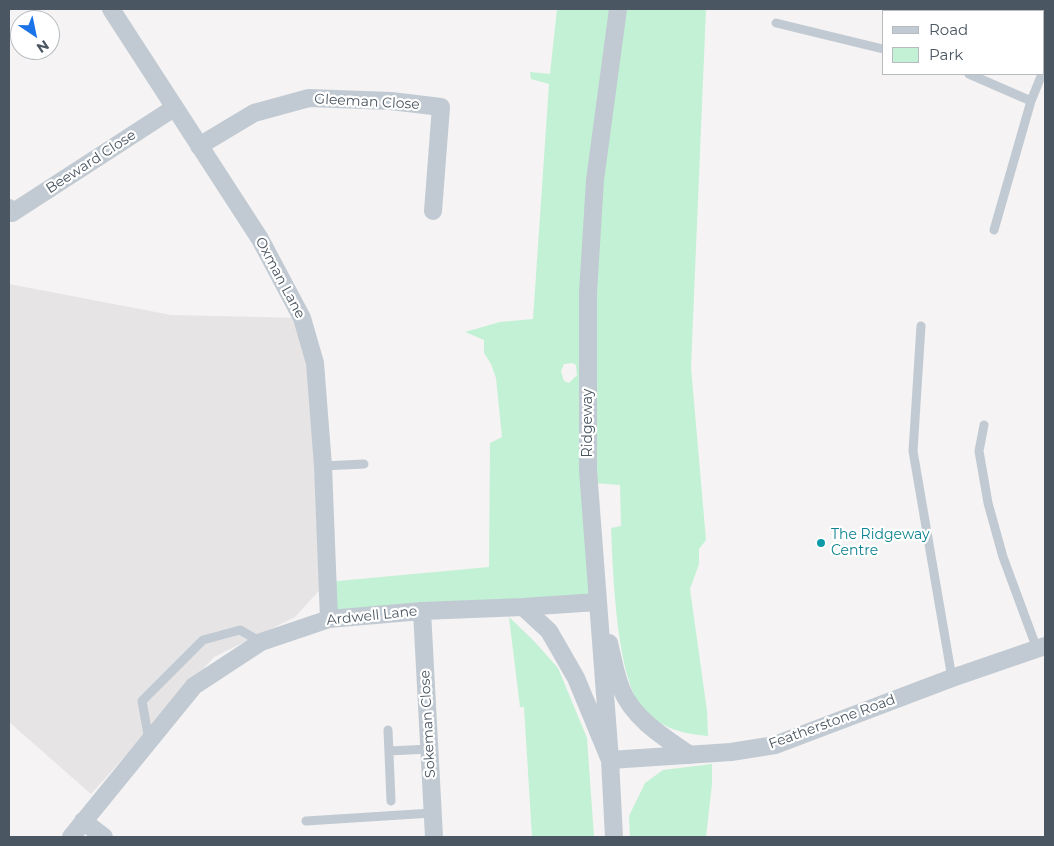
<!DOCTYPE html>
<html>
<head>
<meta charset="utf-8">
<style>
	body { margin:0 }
	#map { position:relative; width:1054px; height:846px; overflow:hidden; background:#f5f3f3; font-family:Montserrat,sans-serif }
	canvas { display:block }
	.frame { position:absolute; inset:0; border:10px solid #4a5661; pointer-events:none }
	.legend { position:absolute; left:882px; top:10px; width:162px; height:65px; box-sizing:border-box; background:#fff; border:1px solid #b7bbc0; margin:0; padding:6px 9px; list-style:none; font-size:15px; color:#4a5661 }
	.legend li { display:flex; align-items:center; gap:10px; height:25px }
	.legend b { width:25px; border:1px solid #b7bbc0 }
	.north { position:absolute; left:10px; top:10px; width:50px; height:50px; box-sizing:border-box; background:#fff; border:1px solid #b7bbc0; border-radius:50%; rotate:146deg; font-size:14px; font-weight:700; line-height:20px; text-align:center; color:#4a5661 }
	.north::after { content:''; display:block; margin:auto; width:18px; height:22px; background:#1a73e8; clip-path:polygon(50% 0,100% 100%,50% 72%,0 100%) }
</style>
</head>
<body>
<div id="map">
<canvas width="1054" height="846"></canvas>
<div class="frame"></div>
<ul class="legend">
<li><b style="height:6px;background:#c1cad2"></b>Road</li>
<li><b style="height:14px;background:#c3f1d5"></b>Park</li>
</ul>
<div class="north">N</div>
</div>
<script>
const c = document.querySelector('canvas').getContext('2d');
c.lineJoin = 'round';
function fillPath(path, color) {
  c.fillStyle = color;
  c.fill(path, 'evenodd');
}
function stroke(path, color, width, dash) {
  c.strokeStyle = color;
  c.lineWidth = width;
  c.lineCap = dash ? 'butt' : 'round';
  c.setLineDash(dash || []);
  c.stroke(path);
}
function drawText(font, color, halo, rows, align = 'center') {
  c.font = font + ' Montserrat,sans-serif';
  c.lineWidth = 4.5;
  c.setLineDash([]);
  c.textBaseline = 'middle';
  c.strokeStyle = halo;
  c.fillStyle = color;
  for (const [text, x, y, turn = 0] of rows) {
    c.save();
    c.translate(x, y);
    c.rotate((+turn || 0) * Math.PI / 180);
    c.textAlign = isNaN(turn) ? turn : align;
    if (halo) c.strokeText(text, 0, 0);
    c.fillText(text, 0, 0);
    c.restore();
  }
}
fillPath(new Path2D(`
	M9,284L171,315L302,318L327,582L295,617L214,657L91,794L9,722Z`), '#e6e4e5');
fillPath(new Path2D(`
	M557,9H706L691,367L706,540L699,549V564L690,589L707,711L708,736C684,734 663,729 645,711C616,684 613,569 611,528L621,526L620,485L593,483L597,602L329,619L327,582L489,567L490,443L502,437L496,378L491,364L484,353V340L465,332L500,322L533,319L549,84L531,79L530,72L550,74ZM572,363L576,365L577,375L569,383L564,381L561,371L564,364Z
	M509,617L534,641L558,668L587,738L594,837H532L524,707H520Z
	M712,764V784L706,837H630L629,816L645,783L663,770Z`), '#c3f1d5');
stroke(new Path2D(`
	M776,23L883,49
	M969,74L1031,101
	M994,230L1031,101L1042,74
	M921,326L913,451L952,678
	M984,425L979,451L988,503L1003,557L1037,649
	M323,466L364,464
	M388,730L391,801
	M149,740L142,701L203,640L240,630L261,642
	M389,751L429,749
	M306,821L432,813`), '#c1cad2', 9);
stroke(new Path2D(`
	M111,9L260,239L302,318L315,363L323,466L329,619
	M975,9L987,11
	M1043,23L1045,24
	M199,146L254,113L309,98L391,101L441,107L433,211
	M9,208L12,213L174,108
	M523,607L549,631L576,678L610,760L731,752L775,745L952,678L1045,646
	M422,611L434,837
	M609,643C613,658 615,674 621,688C632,718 665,738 690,755
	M83,821L104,837
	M71,837L194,686L261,642L329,619L422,611L523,607L597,602
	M614,837L610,760L588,470V293L595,180L618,9`), '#c1cad2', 18);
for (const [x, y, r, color] of [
	[821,543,5,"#0f9aa8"]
]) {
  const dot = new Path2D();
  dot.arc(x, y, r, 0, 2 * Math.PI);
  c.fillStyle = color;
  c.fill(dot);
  stroke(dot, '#fff', 2);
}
drawText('14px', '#4a5661', '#fff', [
	["Gleeman Close",367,102,3],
	["Beeward Close",91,162,-33],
	["Oxman Lane",280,278,62],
	["Ridgeway",588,423,-90],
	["Ardwell Lane",372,616,-6],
	["Featherstone Road",832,722,-20],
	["Sokeman Close",428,724,-93]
]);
drawText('14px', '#0d838f', '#fff', [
	["The Ridgeway",831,535],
	["Centre",831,551]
], 'left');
</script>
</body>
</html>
